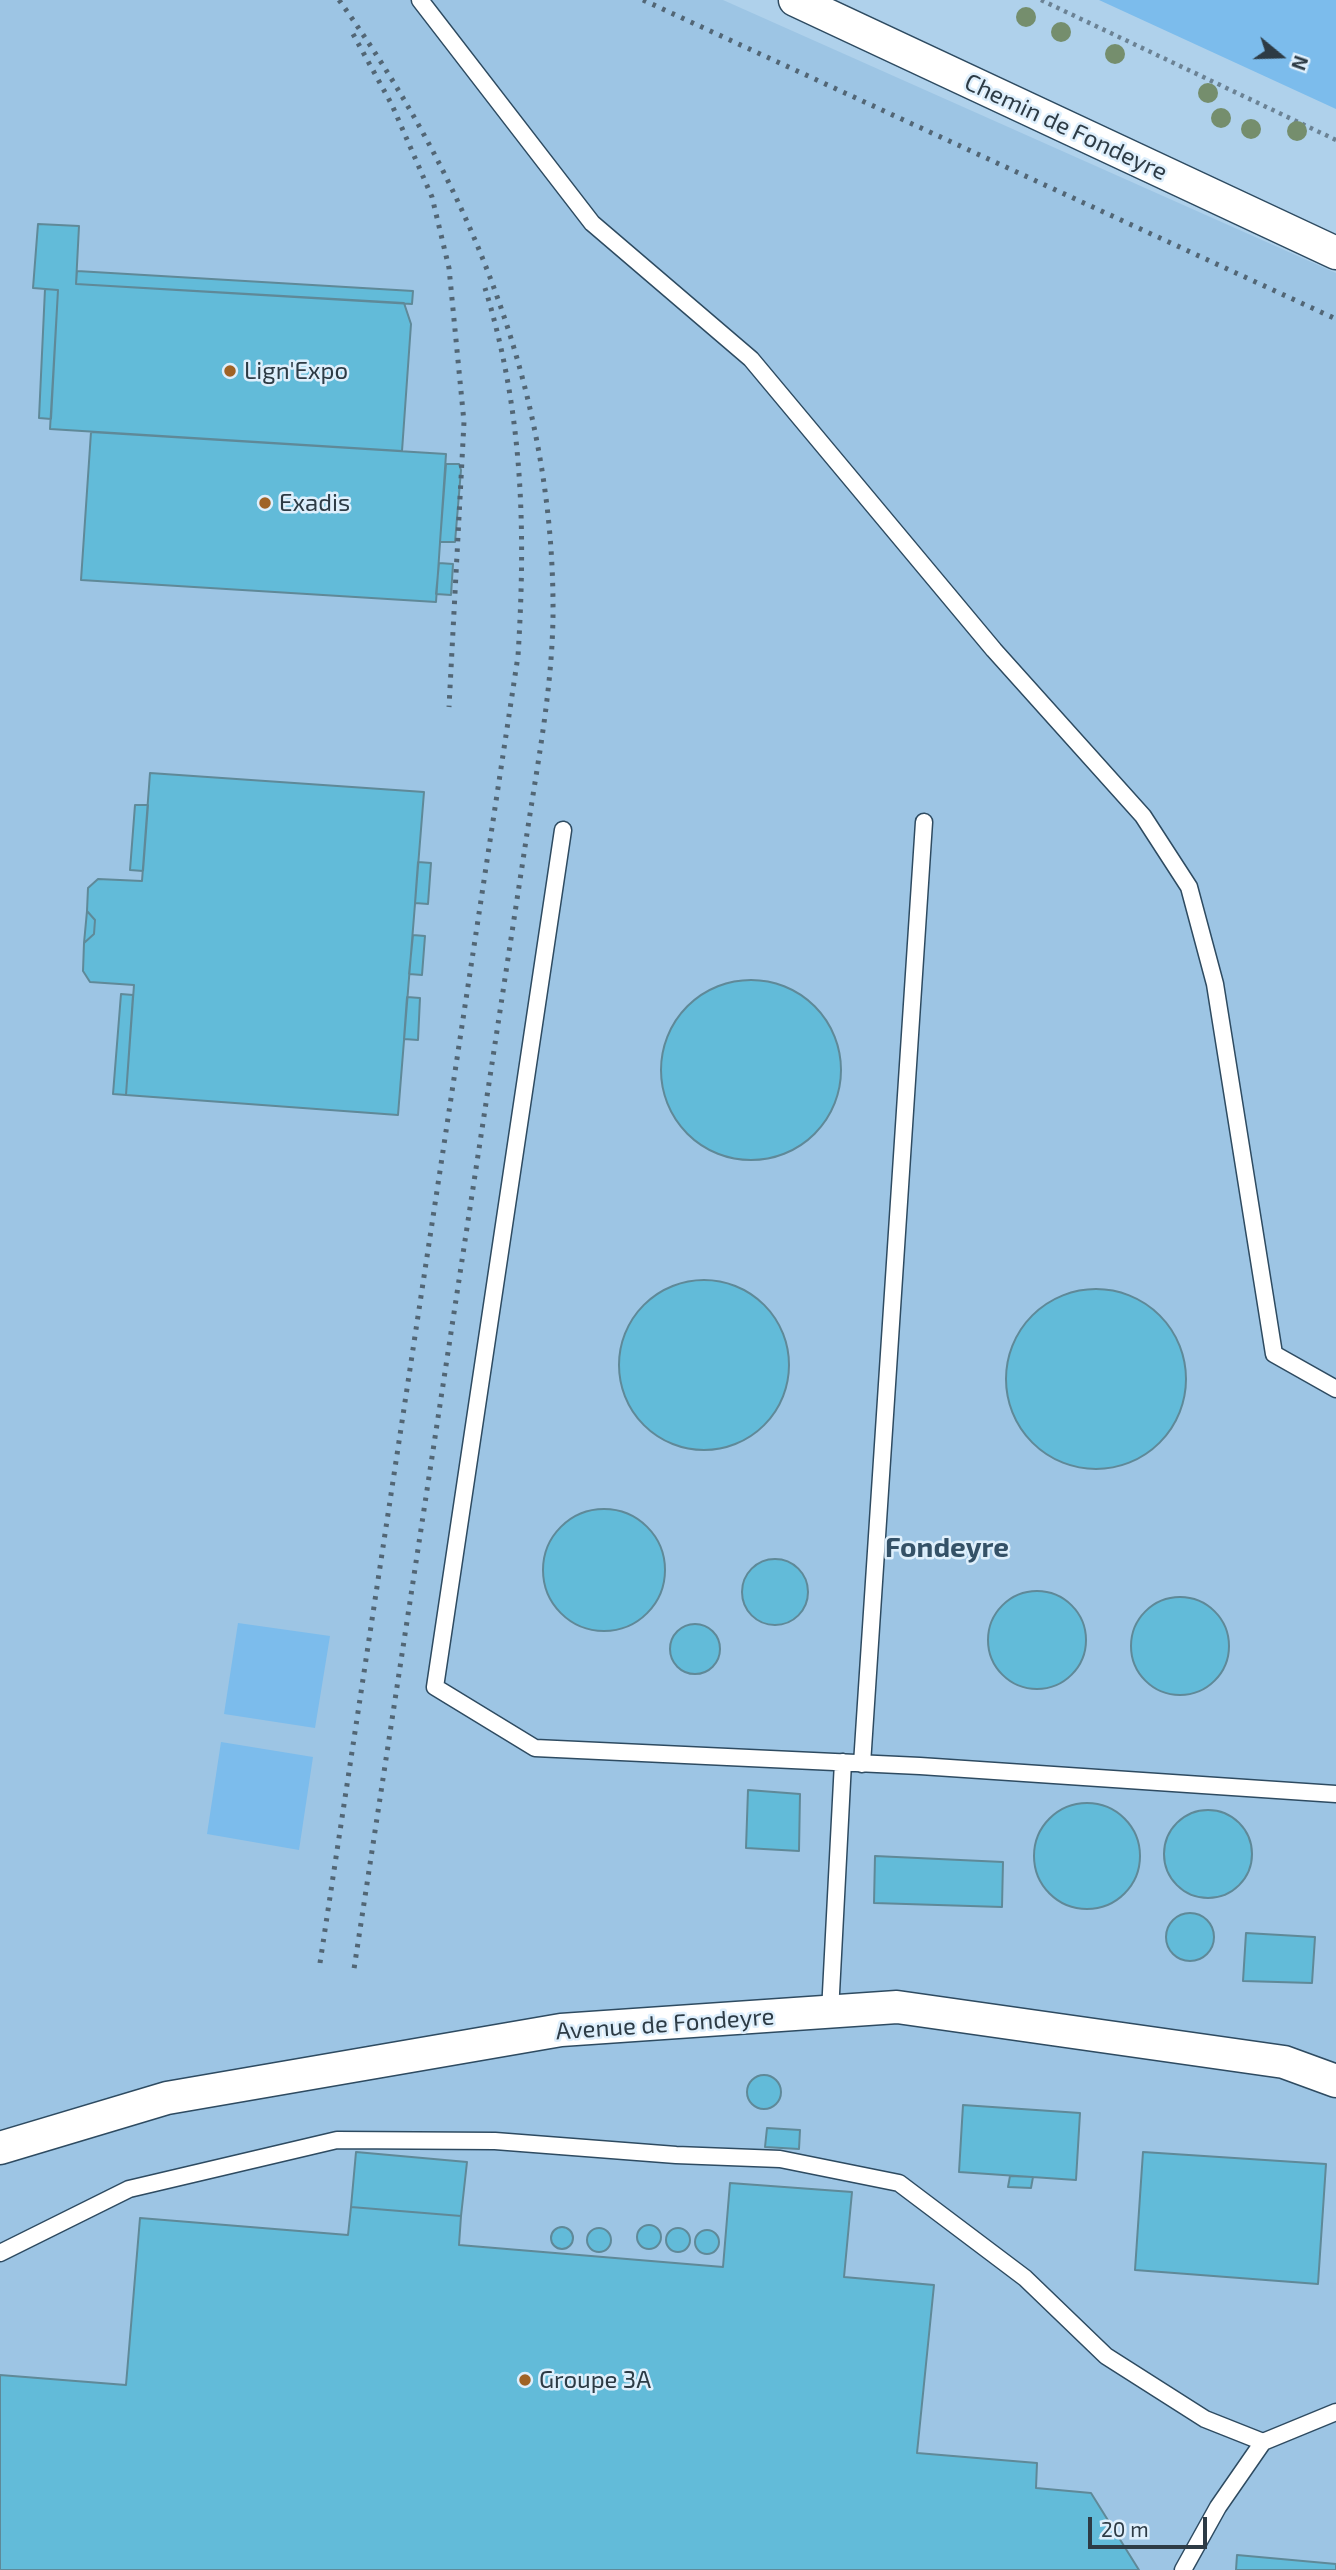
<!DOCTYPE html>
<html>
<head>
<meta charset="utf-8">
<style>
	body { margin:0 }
	#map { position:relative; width:1336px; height:2570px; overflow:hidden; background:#afd1eb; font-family:"Exo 2",sans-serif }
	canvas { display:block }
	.north { position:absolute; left:1245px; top:21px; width:70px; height:70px; -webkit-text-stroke:5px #deeffc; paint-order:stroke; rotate:109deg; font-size:19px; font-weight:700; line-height:28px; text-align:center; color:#2d3b45 }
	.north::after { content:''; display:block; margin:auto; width:24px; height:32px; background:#2d3b45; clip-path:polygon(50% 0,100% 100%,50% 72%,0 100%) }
	.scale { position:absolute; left:1088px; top:2517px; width:119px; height:32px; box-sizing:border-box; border:4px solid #2d3b45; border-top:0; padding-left:9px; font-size:21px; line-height:24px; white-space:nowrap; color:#2d3b45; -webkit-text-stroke:5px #deeffc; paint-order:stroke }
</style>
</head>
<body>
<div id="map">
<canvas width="1336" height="2570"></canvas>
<div class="north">N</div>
<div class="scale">20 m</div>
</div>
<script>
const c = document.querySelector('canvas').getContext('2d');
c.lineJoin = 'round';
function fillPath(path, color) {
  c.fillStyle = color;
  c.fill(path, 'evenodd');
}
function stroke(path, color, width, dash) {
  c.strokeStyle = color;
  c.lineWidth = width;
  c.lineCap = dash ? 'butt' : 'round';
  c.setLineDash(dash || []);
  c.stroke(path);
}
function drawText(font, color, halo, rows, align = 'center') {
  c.font = font + ' "Exo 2",sans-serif';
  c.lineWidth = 5;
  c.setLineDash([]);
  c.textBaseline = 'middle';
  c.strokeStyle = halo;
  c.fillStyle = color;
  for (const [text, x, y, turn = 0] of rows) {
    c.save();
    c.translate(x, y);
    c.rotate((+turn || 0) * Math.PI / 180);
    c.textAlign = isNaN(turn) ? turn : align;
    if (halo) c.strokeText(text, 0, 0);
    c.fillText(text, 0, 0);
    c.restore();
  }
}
fillPath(new Path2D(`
	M0,0H723L1336,273V2570H0Z`), '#9dc5e4');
fillPath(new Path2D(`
	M1099,0H1336V109Z
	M238,1623L330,1636L315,1728L224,1714Z
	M221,1742L313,1757L299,1850L207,1834Z`), '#7cbcec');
const building = new Path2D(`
	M38,224L79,226L76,284L404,303L411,324L402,451L50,429L58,290L33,288Z
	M77,271L413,291L412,304L76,284Z
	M45,289L58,290L51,419L39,418Z
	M91,432L446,454L436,602L81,580Z
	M446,464H459L461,470L455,542H440Z
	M439,563L453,564L451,595L436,594Z
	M150,773L424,792L398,1115L126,1095L134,985L90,982L83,971L84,943L94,934L95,920L87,911L88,888L98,879L142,881Z
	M135,805H148L143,871L130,870Z
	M418,862L431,863L428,904L415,903Z
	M87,911L95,920L94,934L84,943Z
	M413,935L425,936L422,975L409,974Z
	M661 1070a90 90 0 1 1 180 0a90 90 0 1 1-180 0Z
	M121,994L133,995L126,1095L113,1094Z
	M407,997L420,998L418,1040L404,1039Z
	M619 1365a85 85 0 1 1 170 0a85 85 0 1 1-170 0Z
	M1006 1379a90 90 0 1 1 180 0a90 90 0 1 1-180 0Z
	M543 1570a61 61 0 1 1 122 0a61 61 0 1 1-122 0Z
	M742 1592a33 33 0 1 1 66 0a33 33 0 1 1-66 0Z
	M988 1640a49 49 0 1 1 98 0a49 49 0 1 1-98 0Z
	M1131 1646a49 49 0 1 1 98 0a49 49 0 1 1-98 0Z
	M670 1649a25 25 0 1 1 50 0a25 25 0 1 1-50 0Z
	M748,1790L800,1794L799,1851L746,1848Z
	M1034 1856a53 53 0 1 1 106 0a53 53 0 1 1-106 0Z
	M1164 1854a44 44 0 1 1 88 0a44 44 0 1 1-88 0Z
	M875,1856L1003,1862L1002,1907L874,1903Z
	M1166 1937a24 24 0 1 1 48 0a24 24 0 1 1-48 0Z
	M1246,1933L1315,1937L1312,1983L1243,1981Z
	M747 2092a17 17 0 1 1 34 0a17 17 0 1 1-34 0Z
	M963,2105L1080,2113L1076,2180L959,2172Z
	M767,2128L800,2130L799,2149L765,2147Z
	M356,2152L467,2162L461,2216L351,2207Z
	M1143,2152L1326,2164L1318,2284L1135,2270Z
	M1010,2176L1033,2177L1031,2188L1008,2187Z
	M730,2183L852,2192L844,2277L934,2285L917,2453L1037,2463L1036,2488L1091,2493L1139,2570H0V2375L126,2385L140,2218L348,2235L351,2207L461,2216L459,2245L723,2267Z
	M637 2237a12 12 0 1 1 24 0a12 12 0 1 1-24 0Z
	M551 2238a11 11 0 1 1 22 0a11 11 0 1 1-22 0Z
	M587 2240a12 12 0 1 1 24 0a12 12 0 1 1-24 0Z
	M666 2240a12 12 0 1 1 24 0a12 12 0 1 1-24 0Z
	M695 2242a12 12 0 1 1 24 0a12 12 0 1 1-24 0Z
	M1237,2555L1336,2564V2570H1236Z`);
fillPath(building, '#62bbd9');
stroke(building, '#5f8998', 2);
const lane = new Path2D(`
	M420,0L592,223L751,359L994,650L1143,816L1189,887L1215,984L1274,1354L1336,1389
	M563,830L435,1687L535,1748L920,1766L1336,1794
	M862,1764L924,822
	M830,2012L843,1762
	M0,2253L129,2189L337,2140L495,2141L676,2155L780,2159L899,2183L1025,2278L1106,2356L1205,2419L1263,2442
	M1183,2570L1218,2507L1263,2442L1336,2412`);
const street = new Path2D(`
	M795,0L1336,253
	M0,2148L167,2098L561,2030L897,2007L1284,2062L1336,2081`);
stroke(lane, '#2e4b61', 19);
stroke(street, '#2e4b61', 35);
stroke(new Path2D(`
	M1041,0L1336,140`), '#6b8294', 4.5, [3.5, 5]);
stroke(lane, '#fff', 16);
stroke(street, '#fff', 32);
stroke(new Path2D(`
	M339,0C468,180 555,391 553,616C552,693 536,771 525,847L354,1969
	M643,0L1336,319
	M353,34L392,105L432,197L449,268L464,422L449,707
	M320,1963L518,656C526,529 523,411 485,288`), '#526675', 5, [3.5, 7]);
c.fillStyle = '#758e6d';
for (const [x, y] of [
	[1026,17],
	[1061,32],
	[1115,54],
	[1208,93],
	[1221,118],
	[1251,129],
	[1297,131]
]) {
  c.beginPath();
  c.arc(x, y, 10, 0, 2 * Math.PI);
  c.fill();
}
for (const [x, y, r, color] of [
	[230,371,7,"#a06326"],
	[265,503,7,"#a06326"],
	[525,2380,7,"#a06326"]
]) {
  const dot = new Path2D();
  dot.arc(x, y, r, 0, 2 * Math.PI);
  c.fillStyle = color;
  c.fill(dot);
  stroke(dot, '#deeffc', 2.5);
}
drawText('24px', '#2d3b45', '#deeffc', [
	["Chemin de Fondeyre",1066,127,25],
	["Avenue de Fondeyre",665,2024,-4]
]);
drawText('24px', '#2d3b45', '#deeffc', [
	["Lign'Expo",244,371],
	["Exadis",279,503],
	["Groupe 3A",539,2380]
], 'left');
drawText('bold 28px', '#345167', '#deeffc', [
	["Fondeyre",947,1548]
]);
</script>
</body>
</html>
